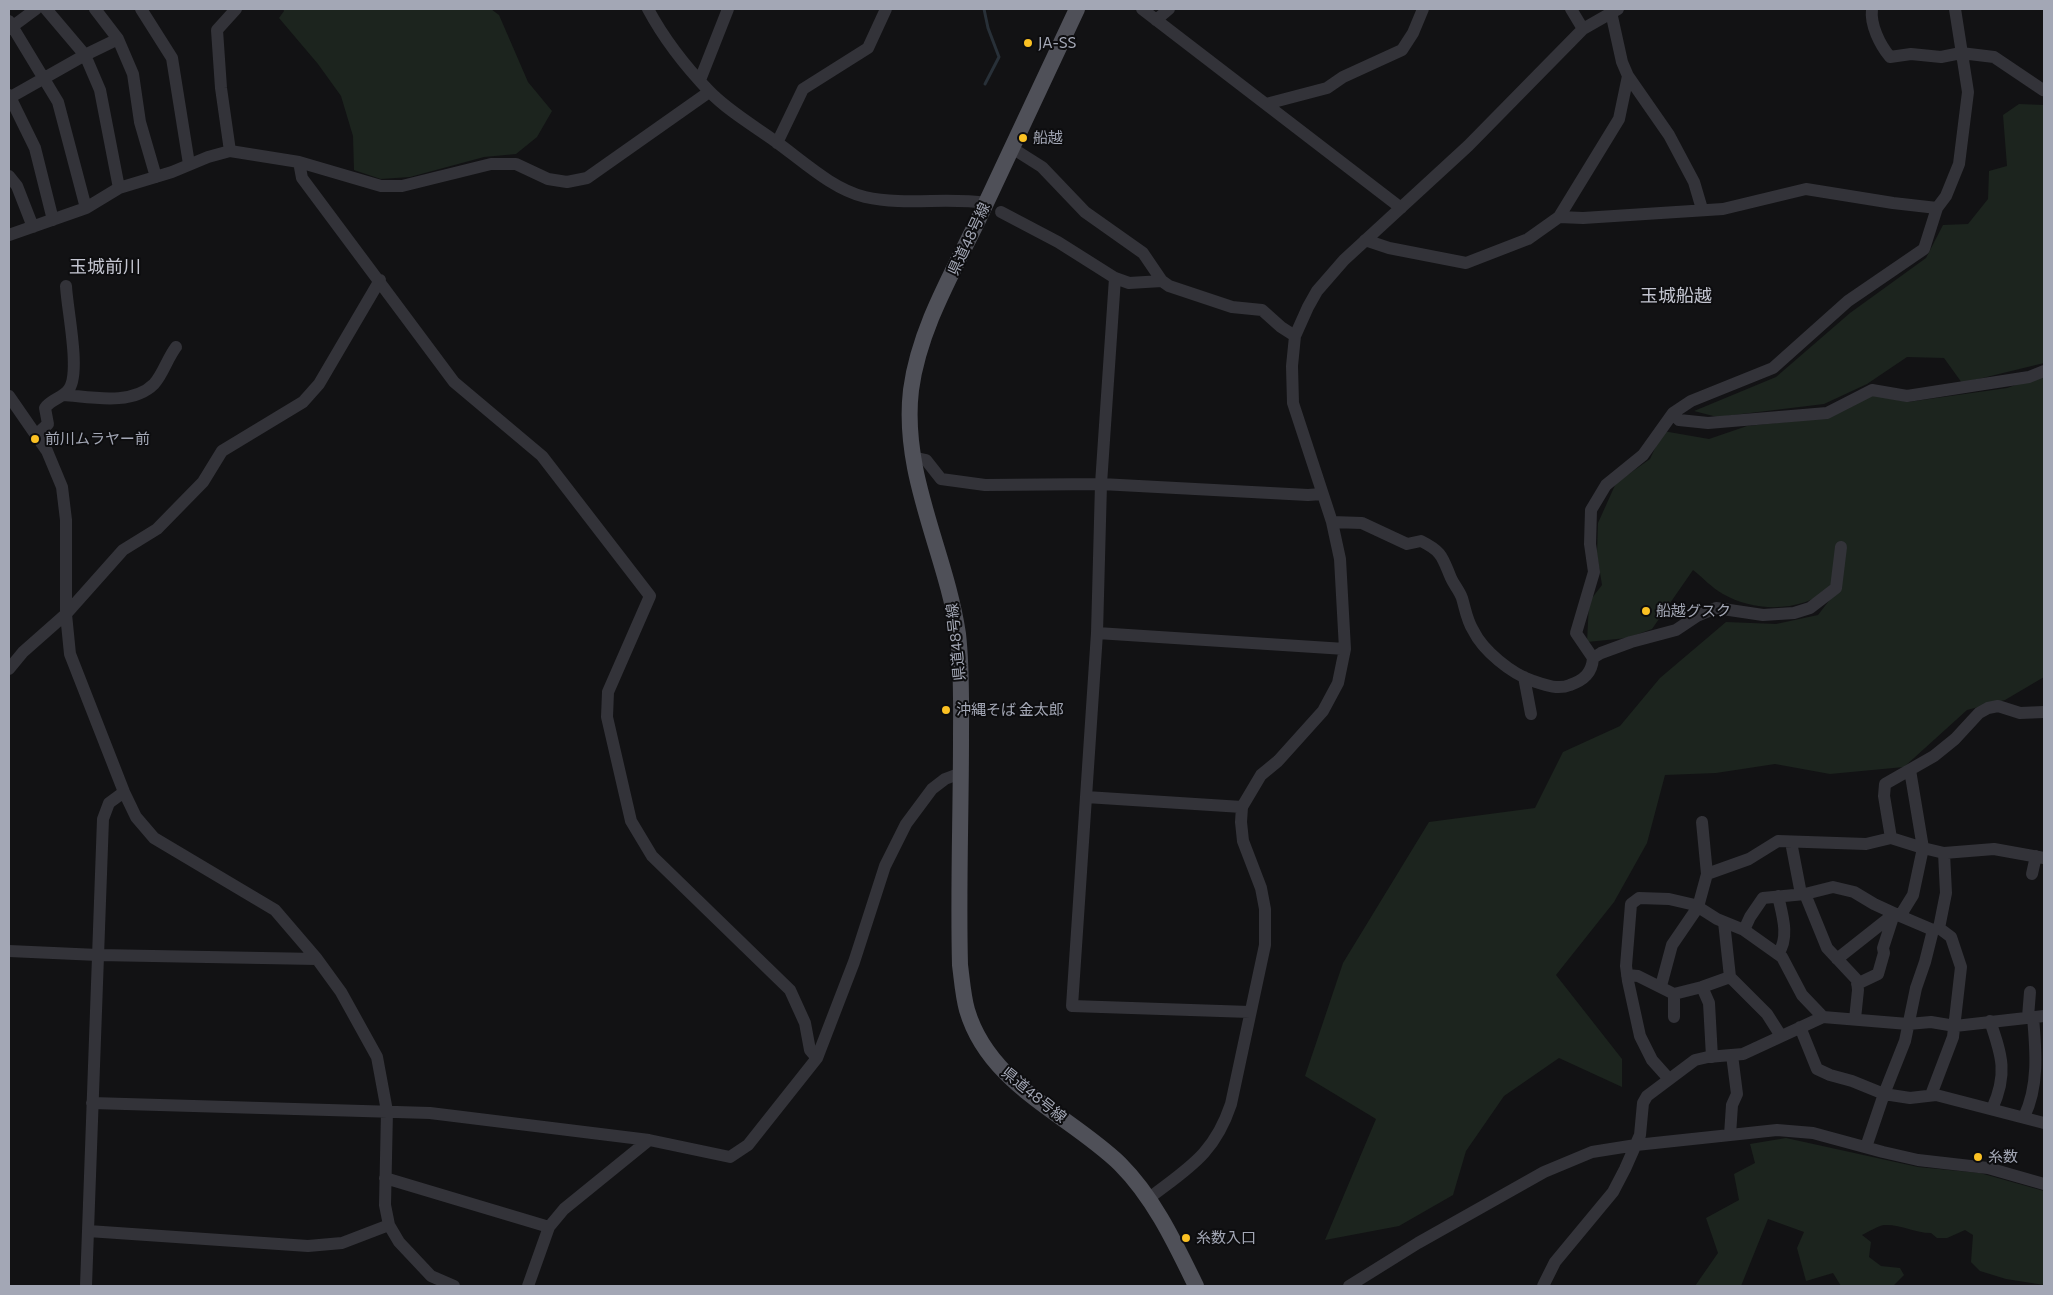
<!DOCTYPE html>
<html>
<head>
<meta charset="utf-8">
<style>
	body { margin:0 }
	#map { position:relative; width:2053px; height:1295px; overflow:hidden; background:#121214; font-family:Commissioner,sans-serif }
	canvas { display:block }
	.frame { position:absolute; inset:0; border:10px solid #a3a7b5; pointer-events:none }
</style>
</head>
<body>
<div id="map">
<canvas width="2053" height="1295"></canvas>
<div class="frame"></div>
</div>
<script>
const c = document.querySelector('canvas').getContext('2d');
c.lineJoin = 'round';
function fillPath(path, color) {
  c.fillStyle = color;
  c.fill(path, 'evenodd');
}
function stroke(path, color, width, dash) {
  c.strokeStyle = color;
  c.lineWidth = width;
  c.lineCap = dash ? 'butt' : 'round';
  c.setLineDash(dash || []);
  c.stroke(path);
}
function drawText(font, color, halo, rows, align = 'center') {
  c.font = font + ' Commissioner,"Noto Sans JP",sans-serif';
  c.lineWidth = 4;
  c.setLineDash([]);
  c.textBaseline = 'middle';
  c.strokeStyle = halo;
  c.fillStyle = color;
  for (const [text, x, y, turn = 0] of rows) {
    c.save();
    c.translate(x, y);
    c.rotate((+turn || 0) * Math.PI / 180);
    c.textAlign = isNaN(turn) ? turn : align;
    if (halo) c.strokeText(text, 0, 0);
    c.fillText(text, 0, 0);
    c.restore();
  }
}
fillPath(new Path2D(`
	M283,9H491L499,15L528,82L552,111L537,137L516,154L484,157L410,177L381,179L354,170L353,136L341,96L318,64L279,18L284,11Z
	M2019,104L2044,105V363L1962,383L1944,358L1907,357L1867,384L1824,404L1717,417L1694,411L1776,377L1850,313L1926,258L1943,225L1968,224L1988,199L1989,171L2007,166L2003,115Z
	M2044,375V677L2005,700L1967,710L1904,767L1830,774L1775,764L1716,773L1665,775L1647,843L1614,902L1556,975L1622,1059V1087L1559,1058L1504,1096L1466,1151L1453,1195L1399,1226L1325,1240L1376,1119L1305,1076L1343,963L1429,822L1535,808L1563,752L1620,726L1660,678L1726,622L1776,624L1818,615L1838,589L1832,587C1803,612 1756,613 1723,594C1712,588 1702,577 1693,570L1652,629L1627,638L1587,642L1589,602L1602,585L1597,554L1598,523L1616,483L1650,459L1663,431L1709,439L1747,426L1815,419L1872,395L1908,402L2007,388Z
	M1786,1138L1918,1167L1980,1173L2044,1191V1285L2006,1279L1980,1271L1971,1262L1973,1235L1965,1230L1947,1238H1937L1931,1233C1915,1233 1900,1224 1884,1225C1878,1226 1868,1232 1862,1235L1871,1242L1869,1257L1881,1266L1900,1268L1904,1275L1893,1286H1841L1833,1273L1806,1281L1797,1248L1804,1232L1768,1219L1741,1286H1695L1718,1253L1706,1218L1739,1200L1734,1174L1755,1163L1750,1144Z`), '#1c241e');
stroke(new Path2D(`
	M984,9L988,28L999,57L985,84`), '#283038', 3);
stroke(new Path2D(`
	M46,9L85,55L100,90L119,188
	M95,9L118,39L133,74L140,122L156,177
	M141,9L172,58L189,164
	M648,9C663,37 687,68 709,91C727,110 754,126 775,141C803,161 832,189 865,197C905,206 946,197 986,203
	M1142,9L1401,208
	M1571,9L1583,29
	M1872,9C1870,25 1880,45 1890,57L1911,54L1941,57L1961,53L1994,57L2043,90L2044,89
	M1611,12L1622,62L1628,76L1669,135L1694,182L1702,209
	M1156,20L1169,9
	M9,21L58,102L86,208
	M9,29L36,9
	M700,80L728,9
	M9,95L35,148L53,220
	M9,98L85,55L118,39
	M1266,104L1327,88L1343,77L1402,50L1413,33L1423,9
	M777,143L803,89L868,48L886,9
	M1012,148L1042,167L1085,212L1143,253L1162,281L1169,286L1232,307L1262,310L1281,327L1295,336
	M230,151L221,88L217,30L236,9
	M299,162L302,178L454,382L542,456L650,596L608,692L607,717L631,821L652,856L790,990L805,1023L810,1050L817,1058
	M9,176L17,186L33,227
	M1001,212L1058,242L1115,278L1129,283L1162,281
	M1559,217L1583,218L1723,209L1806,189L1893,203L1937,208
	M9,235L86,208L119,188L172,172L208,157L230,151L299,162L381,186H402L491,164H516L548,179L567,182L587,178L709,92
	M1365,240L1389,248L1466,263L1528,239L1559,217L1619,119L1628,76
	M1115,278L1101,484L1097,633L1072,1006L1250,1012
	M64,395C91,397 132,406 154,384C163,374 167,359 176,347
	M9,396L47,451L62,487L66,520V614L70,654L124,792L136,817L154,838L275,910L317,959L341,992L377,1057L387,1111L385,1205L389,1225L399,1242L431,1276L454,1286
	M1673,413L1679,420L1708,423L1827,413L1872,390L1907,396L2029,377L2044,371
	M36,435L48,424L45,408C51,399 63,398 69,389C81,372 67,309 66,286
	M912,457L926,460L941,479L985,485L1101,484L1308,495L1322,494
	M1332,522L1362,523L1407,544L1421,541C1443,552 1442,557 1451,578C1454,585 1459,590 1462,598C1465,608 1467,621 1473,630C1483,651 1512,674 1533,681C1545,685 1558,690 1570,685C1584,680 1592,673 1593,658L1576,633L1594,572L1590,544L1591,510L1606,485L1643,455L1673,413L1691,401L1773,368L1848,301L1924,249L1937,208L1946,196L1959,164L1968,92L1955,9
	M1097,633L1345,649
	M1593,658L1601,653L1631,642L1676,630L1697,616L1716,608L1763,615L1794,613L1810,608L1836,588L1841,547
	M9,669L23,652L66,614L123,550L157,529L203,482L222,451L303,402L319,384L380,280
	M1524,677L1531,714
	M1086,797L1242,807
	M1891,838L1884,796L1885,784L1934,756L1955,739L1979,713L1988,708L1998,706L2020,713L2044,712
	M1791,842L1801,894
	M1707,874L1749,859L1778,841L1866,844L1891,838L1923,848L1910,770
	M2032,874L2036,856
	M1805,894L1827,948L1857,980L1858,990L1855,1019
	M1724,922L1730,977L1767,1014L1781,1036
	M1939,928L1933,930L1900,916L1913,895L1923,848L1944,853L1994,849L2044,858
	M1939,928L1946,893L1944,853
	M1744,930L1750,917L1763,898L1805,894L1833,887L1854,892L1874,904L1900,916
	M1933,930L1925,962L1916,988L1905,1041L1884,1094L1910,1098L1936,1095L2044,1123
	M9,951L98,955L317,959
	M1778,954C1790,937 1782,914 1778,896
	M1837,959L1894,914
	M1627,975L1638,976L1674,994L1702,987L1730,977
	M1857,984L1878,974L1884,953L1883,948L1894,914
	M1661,986L1672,945L1698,907L1707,874L1702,822
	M1702,987L1709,1003L1712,1057
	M1674,1017V994
	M2028,1017L2030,992
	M1990,1021C2002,1056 2008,1074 1992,1109
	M1800,1027L1817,1069L1830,1075L1852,1081L1884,1094L1866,1147
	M1669,1079L1652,1060L1640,1036L1628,981L1626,966L1631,904L1639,898L1669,899L1695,905L1717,919L1744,930L1782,957L1802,995L1823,1017
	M1931,1095L1953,1037L1961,967L1951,937L1939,928
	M92,1103L430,1113L649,1140L730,1157L748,1145L817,1058L854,962L885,866L906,824L932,789L945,779L961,773
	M2024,1117C2039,1086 2036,1051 2033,1017
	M1730,1135L1732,1105L1737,1094L1732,1055
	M385,1178L549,1227
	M1148,1199C1188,1168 1214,1155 1231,1104L1265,945V909L1261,888L1243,841L1241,822L1242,807L1261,775L1278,761L1323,711L1338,683L1345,649L1340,559L1332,522L1293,403L1292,366L1295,336L1308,307L1317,291L1344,260L1468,146L1583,29L1618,9
	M88,1231L308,1246L342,1243L389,1225
	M86,1286L103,819L109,803L124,792
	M528,1286L549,1227L564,1209L649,1140
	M1349,1286L1418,1243L1544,1172L1592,1152L1636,1145L1777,1130L1813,1133L1883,1152L1918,1160L1988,1168L2044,1184
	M1543,1286L1555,1262L1613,1192L1625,1169L1640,1135L1643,1103L1647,1096L1695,1060L1708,1057L1743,1054L1823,1017L1908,1024L1931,1022L1955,1026L2044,1016`), '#333339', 12);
stroke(new Path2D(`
	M1077,9C1044,78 1012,148 979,218C953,272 919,329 911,390C901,475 946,552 958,634C962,669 961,705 961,739C961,815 958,890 960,965C962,980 963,996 967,1010C989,1085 1068,1114 1120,1164C1154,1198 1175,1243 1196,1286`), '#4f5058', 16);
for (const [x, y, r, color] of [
	[1028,43,5,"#fbc123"],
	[1023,138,5,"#fbc123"],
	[35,439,5,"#fbc123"],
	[1646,611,5,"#fbc123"],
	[946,710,5,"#fbc123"],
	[1978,1157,5,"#fbc123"],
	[1186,1238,5,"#fbc123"]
]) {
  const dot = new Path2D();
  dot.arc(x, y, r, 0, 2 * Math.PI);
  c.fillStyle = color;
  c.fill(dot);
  stroke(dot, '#0d0d0f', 2);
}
drawText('15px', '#a3a7b5', '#0d0d0f', [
	["JA-SS",1038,43],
	["船越",1033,138],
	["前川ムラヤー前",45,439],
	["船越グスク",1656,611],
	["沖縄そば 金太郎",956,710],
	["糸数",1988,1157],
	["糸数入口",1196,1238]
], 'left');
drawText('15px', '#a3a7b5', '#0d0d0f', [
	["県道48号線",969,239,-65],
	["県道48号線",956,642,-96],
	["県道48号線",1034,1095,39]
]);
drawText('18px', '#c4c6d1', '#0d0d0f', [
	["玉城前川",105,267],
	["玉城船越",1676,296]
]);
</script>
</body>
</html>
